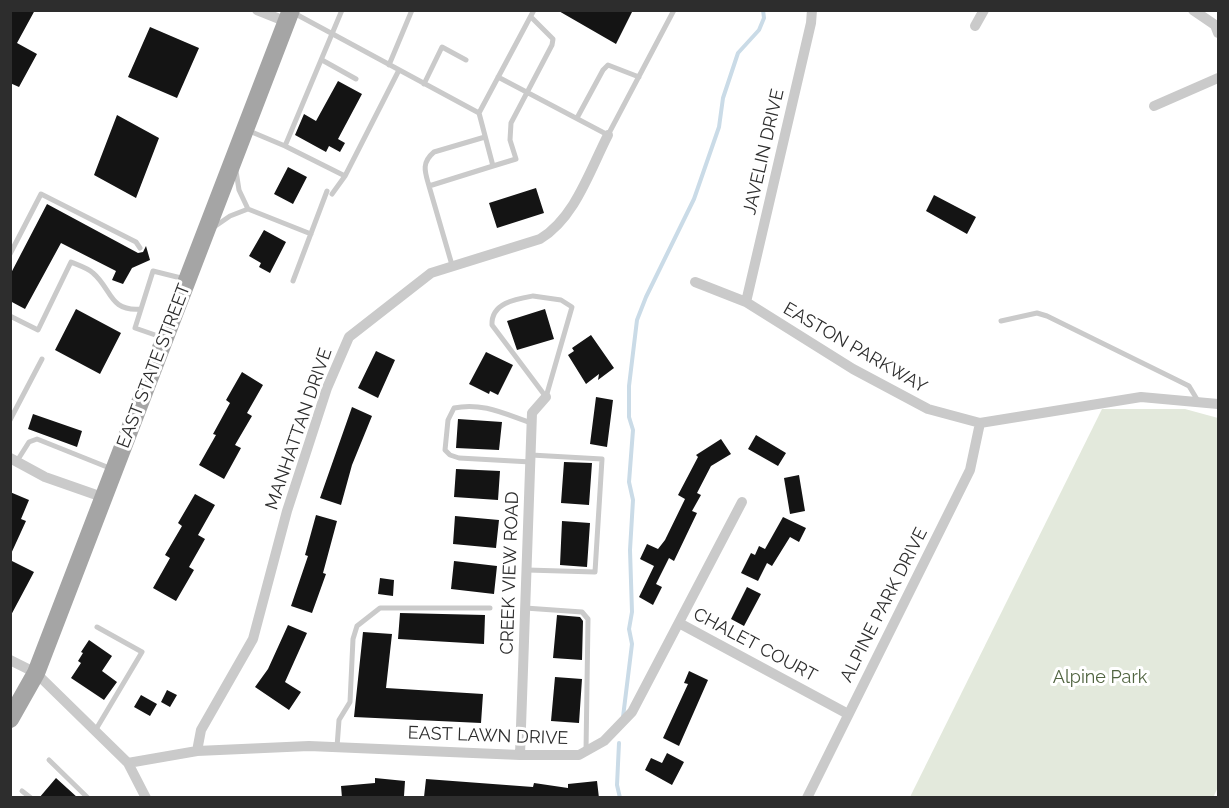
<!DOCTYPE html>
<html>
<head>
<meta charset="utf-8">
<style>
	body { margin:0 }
	#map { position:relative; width:1229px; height:808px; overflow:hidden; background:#fff; font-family:Raleway,sans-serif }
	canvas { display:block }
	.frame { position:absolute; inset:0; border:12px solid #2d2d2d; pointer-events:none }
</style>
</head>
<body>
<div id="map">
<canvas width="1229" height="808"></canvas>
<div class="frame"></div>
</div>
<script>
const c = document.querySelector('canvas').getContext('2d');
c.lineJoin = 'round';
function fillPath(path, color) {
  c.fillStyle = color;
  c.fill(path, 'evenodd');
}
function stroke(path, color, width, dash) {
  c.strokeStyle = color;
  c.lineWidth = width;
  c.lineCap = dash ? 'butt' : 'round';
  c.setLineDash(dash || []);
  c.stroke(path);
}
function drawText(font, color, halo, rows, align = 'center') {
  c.font = font + ' Raleway,sans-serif';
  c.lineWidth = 6;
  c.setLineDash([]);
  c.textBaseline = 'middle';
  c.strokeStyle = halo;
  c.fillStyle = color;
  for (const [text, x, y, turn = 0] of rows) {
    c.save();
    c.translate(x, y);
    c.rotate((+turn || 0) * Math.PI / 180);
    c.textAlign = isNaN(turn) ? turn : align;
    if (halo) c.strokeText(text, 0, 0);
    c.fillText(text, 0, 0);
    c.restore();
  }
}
fillPath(new Path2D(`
	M1102,409H1185L1218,418V787L1213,798L910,797Z`), '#e3e9dc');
stroke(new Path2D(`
	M623,717L632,644L629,629L632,612L630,550L633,500L629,482L633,430L629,417V386L637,320L646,297L694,199L719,127L723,98L738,53L759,30L764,18L763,10
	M619,743L617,785L620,798`), '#cadbe7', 4);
fillPath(new Path2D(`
	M10,10H35L17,43L37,54L19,87L10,83Z
	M557,10H633L616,44Z
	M150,27L199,48L177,98L128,77Z
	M338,81L362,94L338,139L345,143L340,152L329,146L326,152L295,135L304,114L316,121Z
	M117,115L159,138L136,198L94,175Z
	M288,167L307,177L293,204L274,194Z
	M536,188L544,213L497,228L489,203Z
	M934,195L976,217L967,234L926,211Z
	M47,204L138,253L143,252L146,246L150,260L132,268L123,284L112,280L116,271L61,243L25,309L10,301V275Z
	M264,230L286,242L270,273L259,267L261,263L249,256Z
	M76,309L121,333L100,374L55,350Z
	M545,309L554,339L517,350L507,321Z
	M591,335L614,368L598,380L599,374L586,384L568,355L574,351L572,348Z
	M376,351L395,360L378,398L358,388Z
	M486,352L513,365L498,395L490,391L489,394L469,384Z
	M242,372L263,385L247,413L252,416L235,445L241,448L224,479L199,465L216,435L213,434L230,403L226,400Z
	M596,397L613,400L607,447L590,444Z
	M352,407L372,416L352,465L341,505L320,498Z
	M33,414L82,431L77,447L28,429Z
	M458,419L502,422L499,450L456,448Z
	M756,435L786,453L778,466L748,449Z
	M721,439L731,454L711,466L697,493L701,495L692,511L697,513L674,561L669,558L656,584L662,587L653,605L639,597L654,566L640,559L647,544L658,549L665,540L685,499L678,495L698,457L696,455Z
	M564,462L592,463L589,505L561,503Z
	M456,469L500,471L498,500L454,497Z
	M799,475L805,511L790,514L784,478Z
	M10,492L29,500L21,519L26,521L10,556Z
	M195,494L215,505L198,535L205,539L189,567L194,570L176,601L153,588L170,558L165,555L182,526L178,523Z
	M316,515L337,521L323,573L326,574L312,613L291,606L308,556L305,555Z
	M455,516L499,520L496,548L453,544Z
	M783,517L806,528L799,542L790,537L772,566L767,563L758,581L741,573L751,553L755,555L759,546L765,549Z
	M562,521L590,523L587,567L560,565Z
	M10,560L34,572L10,617Z
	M454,561L497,566L494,594L451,589Z
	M380,578L394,580L393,596L378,594Z
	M747,587L761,594L744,626L731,619Z
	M400,613L485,615L484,644L398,639Z
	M557,615L580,617L583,621L582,660L553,658Z
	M288,625L307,633L285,682L301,692L289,710L255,687L268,669Z
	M363,632L392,634L386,688L483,694L481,723L354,717Z
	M89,640L112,656L102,671L117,682L104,700L71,678L81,663L78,661L83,653L81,652Z
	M689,671L708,680L679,746L663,738L688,684L684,683Z
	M555,677L582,679L579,723L551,721Z
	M167,690L177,695L170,707L161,702Z
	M141,695L157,704L150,716L134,707Z
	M667,753L684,762L672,785L645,770L651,758L662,763Z
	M56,778L78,798H39Z
	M375,778L405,781L404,796L342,798L341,786L375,783Z
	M426,779L533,787L534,783L568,788V784L597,781L599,798L424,797Z`), '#141414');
stroke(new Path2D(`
	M342,10L285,146L345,176L399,70
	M292,12L479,113
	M322,60L356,79
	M389,65L412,10
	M498,77L608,135L674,10
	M424,84L442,47L466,60
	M577,118L603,70L608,65L639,77
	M247,130L285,146
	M493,166L516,159L510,140L511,123L552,45L553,39L531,17
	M236,171L239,190L248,209
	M429,186C425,172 421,163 434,152L485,137
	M332,194L345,176
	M214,227L230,216L248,209L311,234
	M10,254L41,194L136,242L140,248
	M452,265L429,186L493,166L479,113L534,10
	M293,281L327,191
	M533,296L561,300L572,307L546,397L492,325C491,303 516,299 533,296Z
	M10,316L38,330L71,262C78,265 88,268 93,273C112,289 109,312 141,309
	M1001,321L1037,313L1047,316L1181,382L1189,386L1198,401
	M161,337L135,328L153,271L185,279
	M10,420L42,359
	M531,423C505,414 482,402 454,408L448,420L445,450L450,455L459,458L531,462
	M17,461L29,442L37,439L112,469
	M527,570L595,572L602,459L531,455
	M525,608L582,612L588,619L586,751
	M95,731L142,652L97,627
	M337,747L339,720L350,702L353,639L357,626L380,608H490
	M49,760L88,798
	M22,791L31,798`), '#cacaca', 5);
stroke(new Path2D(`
	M257,10L287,22
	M1193,10L1215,25L1218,33
	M975,26L984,10
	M1154,106L1218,78
	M695,282L746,302L853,369L928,409L980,423L1141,397L1218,404
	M746,302L811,23L812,10
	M10,458L45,477L105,498
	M679,623L848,714
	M10,660L36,673L128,763L146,798
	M197,751L201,730L253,639L287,511L327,388L349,337L431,273L540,239C575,218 590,170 608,135
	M520,755L532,413L546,397
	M128,763L197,751L309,746L520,755H579L604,741L632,712L742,502
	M807,798L970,470L980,423`), '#cacaca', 10);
stroke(new Path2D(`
	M10,719L36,673L291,10`), '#a5a5a5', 18);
drawText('18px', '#2d2d2d', '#fff', [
	["JAVELIN DRIVE",764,152,-77],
	["EASTON PARKWAY",855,348,30],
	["EAST STATE STREET",154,366,-69],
	["MANHATTAN DRIVE",299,429,-71],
	["CREEK VIEW ROAD",510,573,-88],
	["ALPINE PARK DRIVE",884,605,-63],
	["CHALET COURT",755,645,28],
	["EAST LAWN DRIVE",488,736,2]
]);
drawText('18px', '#506440', '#fff', [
	["Alpine Park",1100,678]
]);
</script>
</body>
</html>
